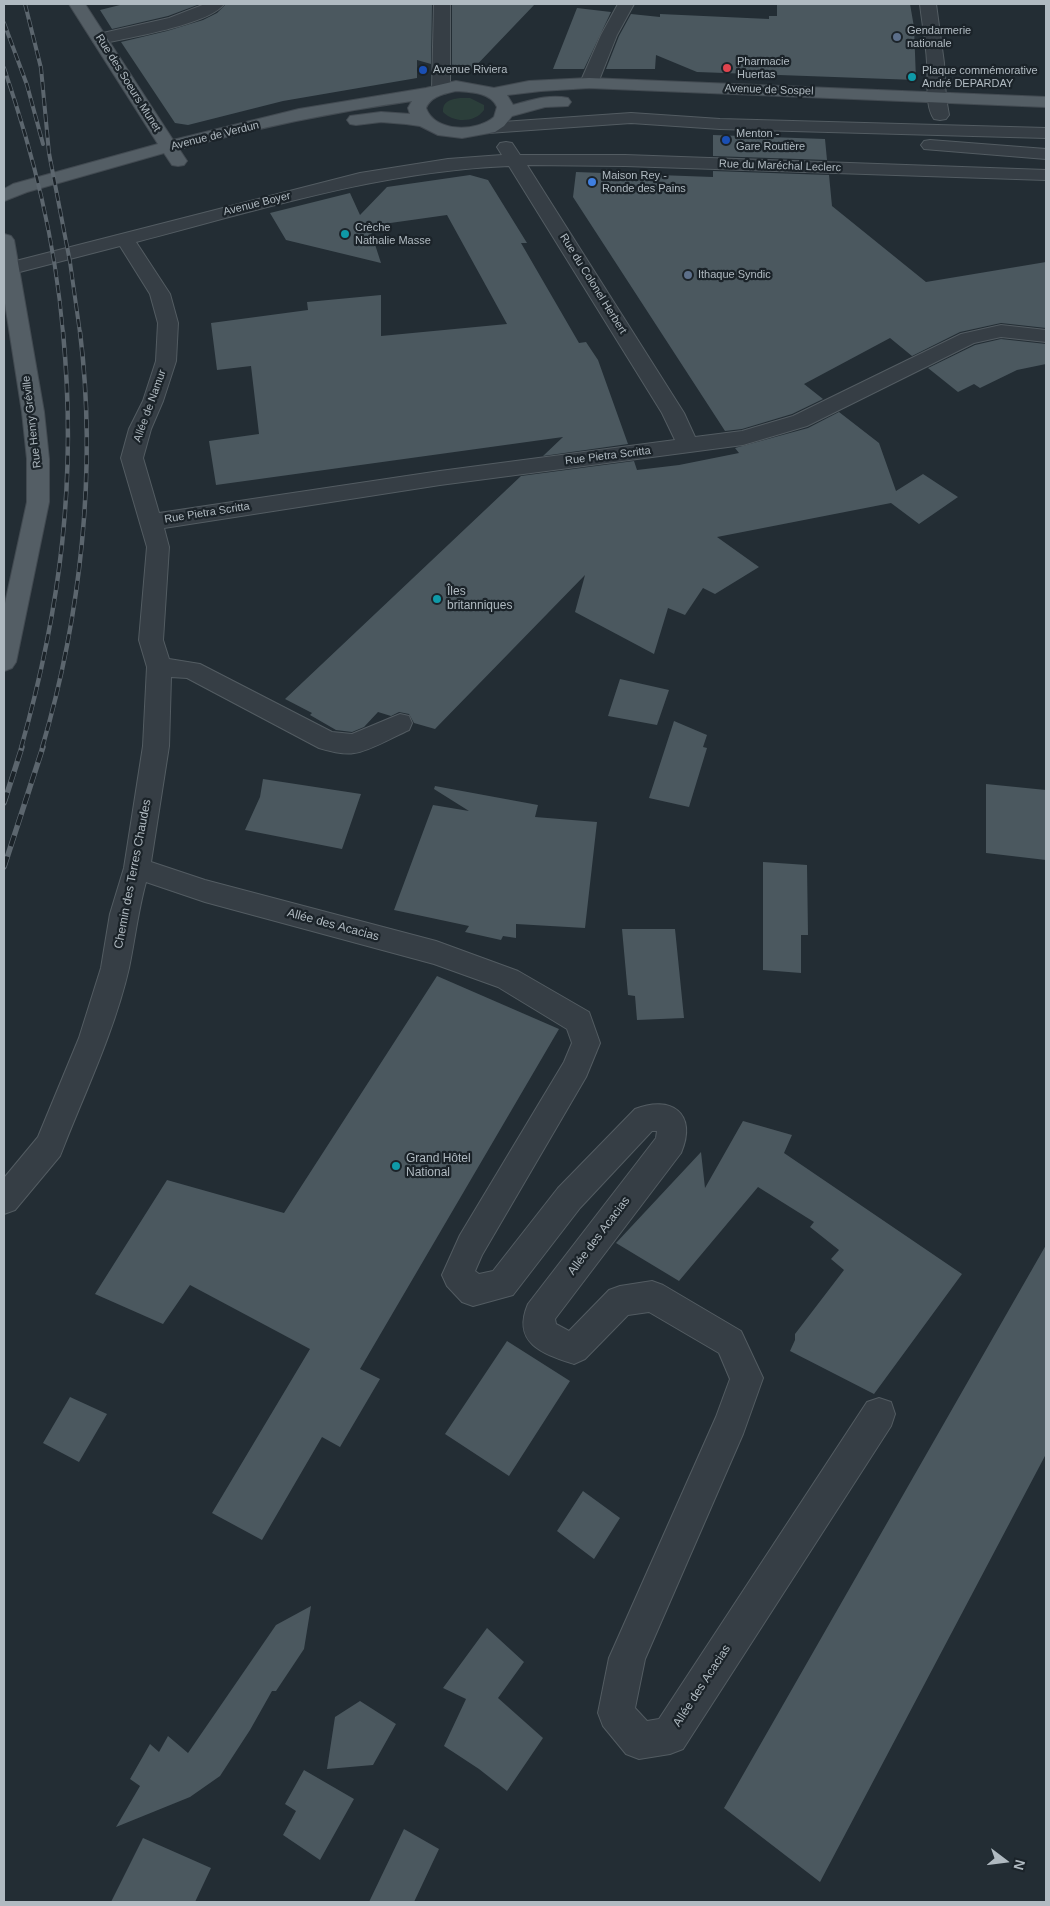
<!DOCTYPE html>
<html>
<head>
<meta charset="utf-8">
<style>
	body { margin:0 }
	#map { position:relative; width:1050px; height:1906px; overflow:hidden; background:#232d34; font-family:Helvetica,sans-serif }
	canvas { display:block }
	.frame { position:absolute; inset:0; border:5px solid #b0bac1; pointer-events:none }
	.north { position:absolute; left:980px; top:1836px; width:50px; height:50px; -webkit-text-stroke:4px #1b2329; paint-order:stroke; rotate:105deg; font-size:14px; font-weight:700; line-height:20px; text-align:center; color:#b0bac1 }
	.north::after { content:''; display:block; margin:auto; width:18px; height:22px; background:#b0bac1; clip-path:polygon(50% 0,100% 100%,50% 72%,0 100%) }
</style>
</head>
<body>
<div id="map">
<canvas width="1050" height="1906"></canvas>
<div class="frame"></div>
<div class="north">N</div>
</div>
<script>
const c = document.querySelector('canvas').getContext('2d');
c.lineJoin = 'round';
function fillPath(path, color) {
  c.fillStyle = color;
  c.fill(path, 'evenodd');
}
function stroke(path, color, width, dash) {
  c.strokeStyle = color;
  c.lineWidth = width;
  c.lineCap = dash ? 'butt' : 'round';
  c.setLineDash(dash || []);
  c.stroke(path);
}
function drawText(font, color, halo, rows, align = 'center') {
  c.font = font + ' Helvetica,sans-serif';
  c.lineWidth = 4.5;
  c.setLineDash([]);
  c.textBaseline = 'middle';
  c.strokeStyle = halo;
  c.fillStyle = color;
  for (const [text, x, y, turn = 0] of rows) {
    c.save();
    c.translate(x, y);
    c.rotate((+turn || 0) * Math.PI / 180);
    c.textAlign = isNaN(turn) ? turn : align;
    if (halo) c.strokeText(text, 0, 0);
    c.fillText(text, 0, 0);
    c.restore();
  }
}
fillPath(new Path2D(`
	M460,98H470L484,105V110C475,123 453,123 443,112C442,101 452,99 460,98Z`), '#2b3e3a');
fillPath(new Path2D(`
	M124,4H200L168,16L112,29L100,10Z
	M226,4H432L431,64L417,60V78L283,101L188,125L175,123L121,42L167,31L203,20L217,13Z
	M452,4H535L470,72H460L452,70Z
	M777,4H910L914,27L916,80L697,72L656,55L655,69H606L619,36L631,14L660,17V14L769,19V16H777Z
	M577,8L611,12L584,69H553Z
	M713,135L825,139L827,160L713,156Z
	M713,171L829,175L832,206L926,282L1046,262V328L1001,323L960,332L912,356L890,338L804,384L823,399L792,414L742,429L725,431L573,197L576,172L713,177Z
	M470,175L488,180L527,243H521L579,343L586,342L598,360L628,444L543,456L563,437L216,485L209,441L259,434L251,366L217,370L211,323L308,310L307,302L381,295V336L507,324L447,215L369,226L381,263L286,240L270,213L350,193L360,215L387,187Z
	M1001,339L1046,344V364L1017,370L980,388L974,384L958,392L928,368L975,345Z
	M839,412L879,443L896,491L923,474L958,497L919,524L891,503L717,537L759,567L715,594L703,588L685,615L668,608L654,654L575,612L585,575L435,729L414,723L409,714L399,712L391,716L378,712L364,727L352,732L336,730L310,715L312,713L285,699L521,476L634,461L637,470L679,465L739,453L735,448L808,428Z
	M620,679L669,690L657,725L608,716Z
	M674,721L707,735L703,747L707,748L689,807L649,798Z
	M263,779L361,794L342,849L245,830L260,797Z
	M986,784L1046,790V860L986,853Z
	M435,786L538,805L535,817L597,822L585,928L516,924V938L503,936L501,940L465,932L469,926L394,910L433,805L469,811L434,789Z
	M763,862L807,865L808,935H801V973L763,970Z
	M622,929H675L684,1018L637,1020L635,996L628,995Z
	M437,976L559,1029L360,1369L380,1379L340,1447L322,1437L262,1540L212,1513L310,1349L190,1285L163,1324L95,1294L167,1180L284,1213Z
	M743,1121L792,1135L784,1153L962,1274L874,1394L790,1351L795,1340V1334L844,1270L831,1259L839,1250L810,1227L814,1222L758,1187L679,1281L616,1243L701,1152L705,1188Z
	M1046,1245V1454L820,1882L724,1808Z
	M507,1341L570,1381L509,1476L445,1434Z
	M70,1397L107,1414L79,1462L43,1443Z
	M583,1491L620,1518L594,1559L557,1531Z
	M311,1606L304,1649L276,1691H272L250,1730L220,1776L190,1797L116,1827L140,1786L130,1779L150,1744L159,1752L168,1736L188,1753L276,1625Z
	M487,1628L524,1662L498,1698L543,1738L507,1791L479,1769L444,1746L466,1699L443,1688Z
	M360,1701L396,1724L373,1765L327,1769L335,1717Z
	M304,1770L354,1799L320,1860L283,1835L296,1811L285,1804Z
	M404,1829L439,1849L414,1902H369Z
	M143,1838L211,1868L195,1902H111Z`), '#4b585f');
const minor = new Path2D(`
	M205,4H224C209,25 126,38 100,44L94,43L92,39L94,35L169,18Z
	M434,4H450V89L447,93L441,94L435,93L432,89Z
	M618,4H634L617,35L598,83L595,87L589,88L583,87L580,83L601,35Z
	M920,4H936L944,63L946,98L949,115L946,119L940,120L934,119C924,104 929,79 927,62C926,42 922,23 920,4Z
	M631,113L720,119L1046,128V138L720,129L631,123L488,133L482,132L479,128L482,124L488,123Z
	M930,140L1046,149V159L924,149L921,145L924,141Z
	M506,142L512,143L520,155H625L1046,170V180L625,166L527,165L684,413L695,437L742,431L793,416L961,334L1001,325L1046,330V342L1001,337L974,343L807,426L743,445L440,485L164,528L169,547L163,640L169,659L200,664L332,732L352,734L400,714L409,716L412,723L409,730C395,736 368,752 354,753C344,755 329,751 319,748L187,678L171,677L169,746L151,862L205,880L436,941L518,971L589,1012L600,1043L586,1077L482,1255L475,1271L479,1274L493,1271L558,1188L635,1109C671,1095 698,1113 681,1153L555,1319L556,1324L569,1331L609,1290L620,1286L652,1281L663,1285L741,1331L763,1378L743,1434L645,1659L635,1708L647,1721L659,1719L867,1402L879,1398L891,1402L895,1414L891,1426L683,1749L670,1754L639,1759L626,1754L603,1726L598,1713L609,1658L716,1417L730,1379L719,1353L649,1312L628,1315L585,1359L574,1364C544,1354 511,1344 528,1304L656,1138L657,1131H652L580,1208L513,1295L473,1306L462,1302L447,1286L442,1275L460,1235L564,1062L572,1043L567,1029L498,987L434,964L205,902L146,882C138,911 135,939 129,968C115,1029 87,1088 64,1146L60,1156L15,1210L4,1214V1178L38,1137L79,1038L101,968L110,914L124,868L143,746L147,667L139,640L147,547L121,458L129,429L143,401L156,361L158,323L150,294L120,246L4,276V264L360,173L448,159L502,155L497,147L500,143ZM509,166L662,413L675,440L440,471L159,513L143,458L151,429L163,401L176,361L178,323L170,294L136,242C259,210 381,171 509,166Z`);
const major = new Path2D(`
	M69,4H85L173,140L299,109L426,88L456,81L494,88L529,81L589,78L1046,97V107L589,88L541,91L507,95L513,105C532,100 549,94 568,98L571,102L568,106L545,107L512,116L504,126L495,132L462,138L438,135L420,126L406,124L381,122L356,125L350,124L347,120L350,116L381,112L410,114L408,108L412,101C333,112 256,128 179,149L187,161L184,165L178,166L172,165L164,153L27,192L4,201V189L13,184L158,144ZM456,91C469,92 491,92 497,107L494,117C477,132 435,133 426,108C431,96 444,94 456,91Z
	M4,234L11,236L14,240L44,412L49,459V502L16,662L12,668L4,671V608L27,502V459L22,412L4,297Z`);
stroke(minor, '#535c62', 2);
stroke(major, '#424a51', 2);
fillPath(minor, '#363e45');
fillPath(major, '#545e65');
const railFar2 = new Path2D(`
	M25,4L41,68L49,153L70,262L80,333
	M4,23L27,85L43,144
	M4,68C34,156 55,240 63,333`);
const railFar1 = new Path2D(`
	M21,748C61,607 77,478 63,332
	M42,748C81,616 97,469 80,332`);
const rail = new Path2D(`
	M4,803L22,747
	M4,867L43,747`);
stroke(railFar2, '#5c666e', 4);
stroke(railFar1, '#5c666e', 4.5);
stroke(rail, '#5c666e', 5.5);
stroke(railFar2, '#1b2329', 2.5, [8]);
stroke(railFar1, '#1b2329', 3, [9]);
stroke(rail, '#1b2329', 4, [11]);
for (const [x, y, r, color] of [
	[897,37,5,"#5c6f8a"],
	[727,68,5,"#e0444e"],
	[423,70,5,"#1a4fb4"],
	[912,77,5,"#0f9aa8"],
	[726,140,5,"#1a4fb4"],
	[592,182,5,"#3f7fe0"],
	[345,234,5,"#0f9aa8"],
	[688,275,5,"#5c6f8a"],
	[437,599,5,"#0f9aa8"],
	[396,1166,5,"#0f9aa8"]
]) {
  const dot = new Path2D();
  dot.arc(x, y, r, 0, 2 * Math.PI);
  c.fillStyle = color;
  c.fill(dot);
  stroke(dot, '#1b2329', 2);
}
drawText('11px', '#b0bac1', '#1b2329', [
	["Gendarmerie",907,31],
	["nationale",907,44],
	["Pharmacie",737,62],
	["Huertas",737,75],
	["Avenue Riviera",433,70],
	["Plaque commémorative",922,71],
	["André DEPARDAY",922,84],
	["Menton -",736,134],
	["Gare Routière",736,147],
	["Maison Rey -",602,176],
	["Ronde des Pains",602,189],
	["Crèche",355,228],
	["Nathalie Masse",355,241],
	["Ithaque Syndic",698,275]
], 'left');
drawText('11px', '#b0bac1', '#1b2329', [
	["Rue des Soeurs Munet",128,83,58],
	["Avenue de Sospel",769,90,2],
	["Avenue de Verdun",215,136,-14],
	["Rue du Maréchal Leclerc",780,166,2],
	["Avenue Boyer",257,204,-14],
	["Rue du Colonel Herbert",593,284,58],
	["Allée de Namur",150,406,-70],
	["Rue Henry Gréville",32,422,-97],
	["Rue Pietra Scritta",608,456,-7],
	["Rue Pietra Scritta",207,513,-9]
]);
drawText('12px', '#b0bac1', '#1b2329', [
	["Îles",447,592],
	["britanniques",447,606],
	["Grand Hôtel",406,1159],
	["National",406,1173]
], 'left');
drawText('12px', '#b0bac1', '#1b2329', [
	["Chemin des Terres Chaudes",133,874,-79],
	["Allée des Acacias",333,925,15],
	["Allée des Acacias",599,1236,-53],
	["Allée des Acacias",702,1686,-57]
]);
</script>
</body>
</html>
